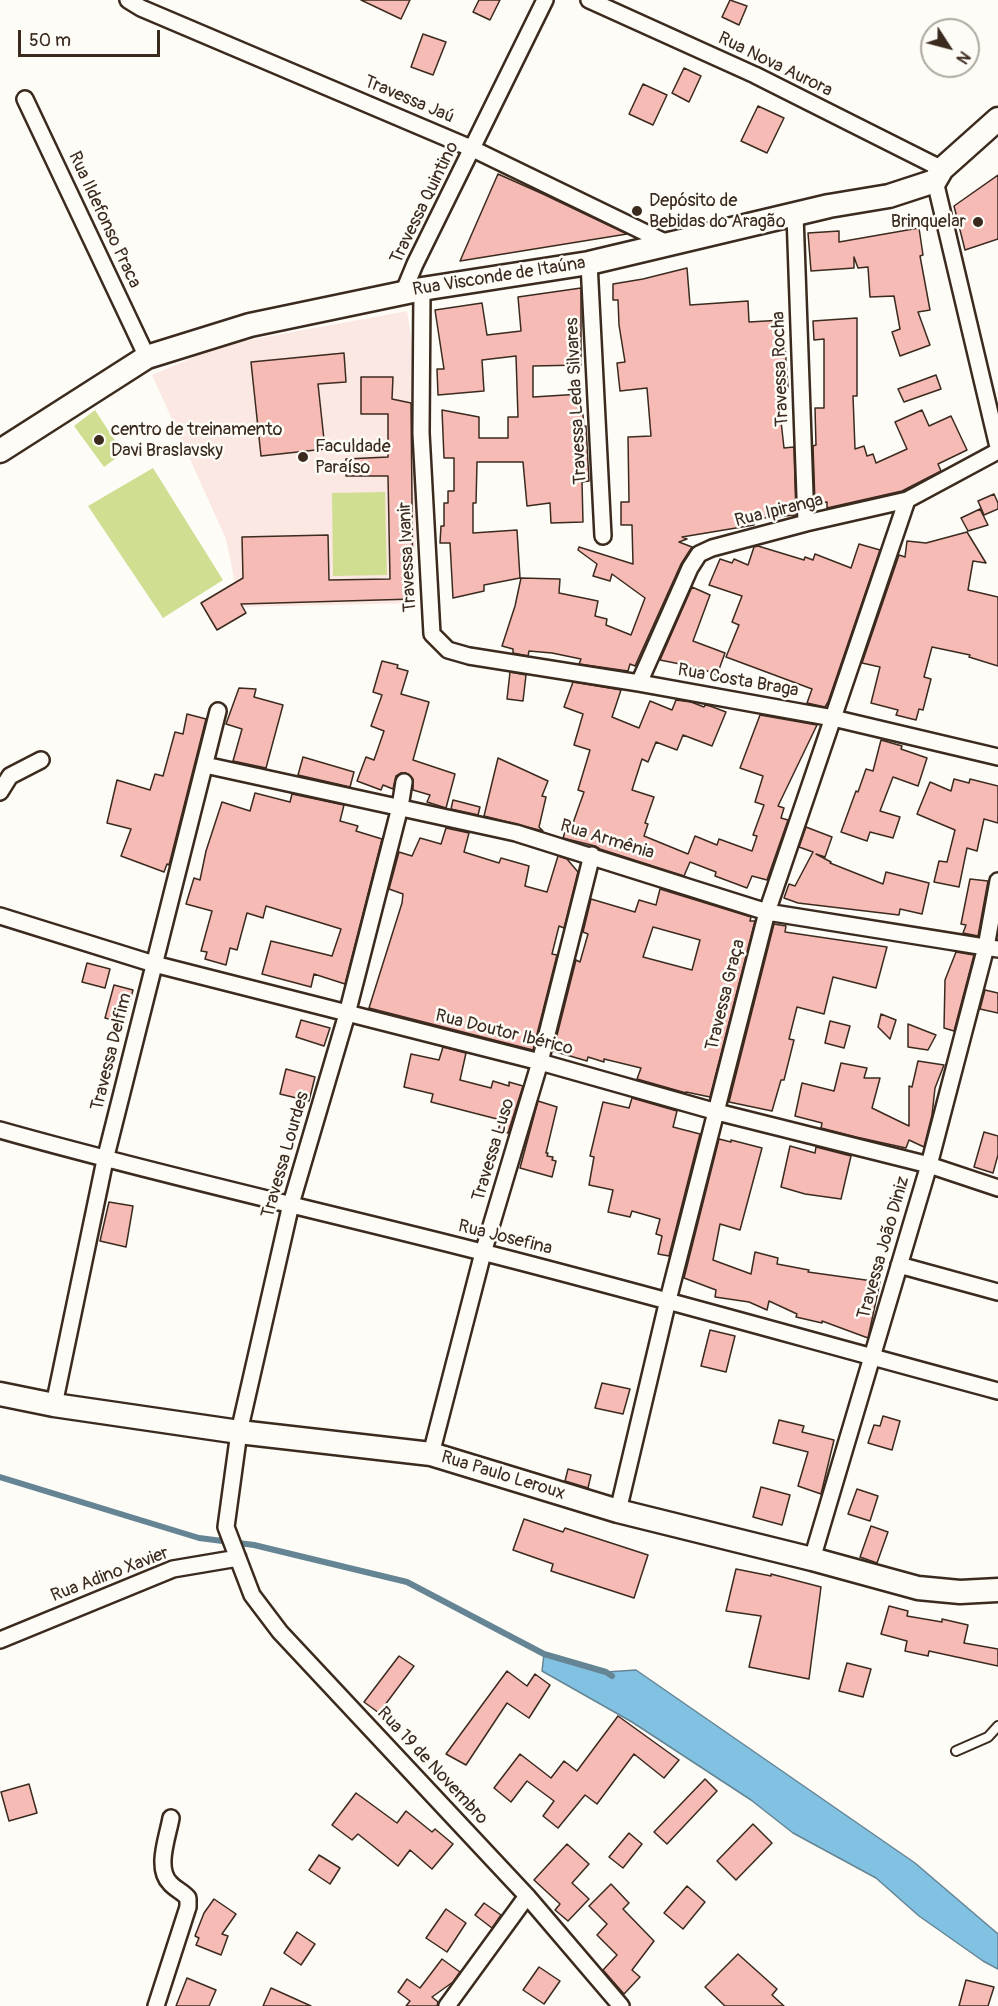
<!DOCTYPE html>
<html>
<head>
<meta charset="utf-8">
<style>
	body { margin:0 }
	#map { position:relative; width:998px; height:2006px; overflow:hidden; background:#fdfcf7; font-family:Pangolin,sans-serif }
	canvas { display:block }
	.north { position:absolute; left:920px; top:18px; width:60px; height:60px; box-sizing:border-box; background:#fdfcf7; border:2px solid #afa8a0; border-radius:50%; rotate:126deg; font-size:16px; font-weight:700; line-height:24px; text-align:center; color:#3b2a1e }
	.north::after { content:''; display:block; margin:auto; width:21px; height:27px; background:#3b2a1e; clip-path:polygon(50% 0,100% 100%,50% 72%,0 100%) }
	.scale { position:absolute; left:18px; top:30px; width:142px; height:27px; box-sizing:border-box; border:3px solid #3b2a1e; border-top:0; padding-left:8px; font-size:18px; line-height:21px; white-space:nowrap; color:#3b2a1e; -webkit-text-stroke:4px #fdfcf7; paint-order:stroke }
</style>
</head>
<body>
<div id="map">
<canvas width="998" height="2006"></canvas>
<div class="north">N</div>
<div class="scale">50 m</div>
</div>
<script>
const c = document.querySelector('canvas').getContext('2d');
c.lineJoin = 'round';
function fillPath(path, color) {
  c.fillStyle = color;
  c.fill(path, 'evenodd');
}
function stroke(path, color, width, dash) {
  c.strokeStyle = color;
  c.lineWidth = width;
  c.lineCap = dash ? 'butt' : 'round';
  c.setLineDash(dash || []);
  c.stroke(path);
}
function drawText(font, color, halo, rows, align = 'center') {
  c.font = font + ' Pangolin,sans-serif';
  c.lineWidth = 5;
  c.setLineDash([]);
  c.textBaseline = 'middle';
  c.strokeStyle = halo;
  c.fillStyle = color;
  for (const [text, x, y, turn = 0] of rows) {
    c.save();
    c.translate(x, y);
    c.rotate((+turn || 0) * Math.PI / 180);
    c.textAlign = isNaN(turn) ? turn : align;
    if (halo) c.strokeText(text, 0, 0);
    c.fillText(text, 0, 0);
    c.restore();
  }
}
fillPath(new Path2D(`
	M407,311L417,374L415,603L240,607L226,539L152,375L222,345Z`), '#fbe8e3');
fillPath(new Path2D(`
	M95,410L123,453L104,467L74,426Z
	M153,468L223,580L163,618L88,506Z
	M385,492L387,575L333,576L332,493Z`), '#cfde91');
const water = new Path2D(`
	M544,1654L606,1672L636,1670L915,1863L998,1934V1969L983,1961L919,1916L876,1878L793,1833L751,1800L632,1722L542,1671Z`);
fillPath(water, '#81c2e2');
stroke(water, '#658594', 1.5);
stroke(new Path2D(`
	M0,1477L199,1538L254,1545L407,1582L544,1654L606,1672L612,1676`), '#658594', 6);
const building = new Path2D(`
	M361,0H410L401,19Z
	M479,0H500L490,20L473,12Z
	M730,0L747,6L739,25L722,17Z
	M423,34L446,42L433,75L411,67Z
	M684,68L701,76L689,102L672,93Z
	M643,84L667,95L653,125L629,114Z
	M758,106L784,118L767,153L741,141Z
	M498,174L543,194L627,234L460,261Z
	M998,175V239L965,250L954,206Z
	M919,228L923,255L920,256L930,310L918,312L930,345L900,356L892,332L900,329L894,296L870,297L868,267L858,268L854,257V268L811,271L808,233L839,231V242Z
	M687,268L690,305L748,301L749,322L783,320L788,387L779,388L781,421L784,448L794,447L796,515L753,519L754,525L682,537L687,539L679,542L692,547L681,564L635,666L630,664L628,671L579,664L581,659L552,653L529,651L528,656L513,653V649L502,646L515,606L521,578L560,579L559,593L598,601L595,616L607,619L606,625L631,635L645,598L612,574L610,581L593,576L597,564L578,550L579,547L633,564L632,525H621V502H629L628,437L651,436L647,388L620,391L617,363L625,362L619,325L618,300H613V284L643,279Z
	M581,288V365L533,366V397L581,394L584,426H586L589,481L582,482L583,522L551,523L550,503L527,506L523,462H477L476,503H473V533L517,530L520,578L484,585V591L453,598L450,543H440L441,526H444V503H448V491H454V458H444L442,410L479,417V438H508V417H518L516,356L482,360L484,391L438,395L437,369H444L435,310L482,303L487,335L521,331L518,297Z
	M857,318V396H853L855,449L864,446L867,456L873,454L876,463L907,449L895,422L922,410L929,426L951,416L967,450L938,464L941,471L902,491L827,508V502L815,504L813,446L816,445L815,408H824V339L814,340L813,321Z
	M344,353L346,382L318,384L325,449L261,456L251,362Z
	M936,375L941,389L904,402L898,389Z
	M361,377H393L392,399L411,403L413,599L241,604L246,613L217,630L201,603L243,578L242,537L328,535L329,580L390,579L388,476H346V459L388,457V414H361Z
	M994,494L998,503V509L984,515L978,501Z
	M980,509L988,525L968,531L961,518Z
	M967,532L986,563L973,561L968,590L998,597V666L969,657L970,655L932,647L924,677L931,679L923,710L919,709L916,720L896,715L898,710L871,703L880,667L862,663L899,555L905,557L907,541L926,543Z
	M859,544L880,550L828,702L825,707L807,703L812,689L726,657L739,625L732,622L742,596L709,585L720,559L732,563L734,559L748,565L754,547L758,546L804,560L805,557L813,560L815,554L851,568Z
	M692,587L710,595L693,641L725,653L717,675L700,668L660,660Z
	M382,661L398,665L397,668L408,671L401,694L429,702L413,760L455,774L446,808L427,802L430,795L413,790V779L406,773H401L396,776L393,789L383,785L381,790L357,781L366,757L374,760L384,731L371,726L382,695L373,692Z
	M510,672L526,675L523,701L507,699Z
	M573,682L621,690L612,717L639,728L650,701L672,710L676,700L691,702L704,707L705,705L710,706L726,712L712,746L683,735L677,750L656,742L648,762L642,759L632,790L654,797L645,823L648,824L644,836L688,854L695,836L717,845L719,839L752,851L757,836L753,835L764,805L755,802L763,776L740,768L760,715L817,725L778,806L784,808L781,818L788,820L767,880L752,876L747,888L715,876L716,872L690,862L684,876L600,849L595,846L563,838L567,826L568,824L572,826L584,792L578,790L590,750L574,745L583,714L564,707Z
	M239,688L256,689L254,697L283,705L266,768L233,761L242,729L226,724Z
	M187,714L206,719L169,865L167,864L164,872L121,856L131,829L107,823L117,780L150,790L155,774L163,776L175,732L183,734Z
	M881,740L902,746L901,749L927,758L918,786L893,777L880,811L900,817L893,838L870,832L867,841L841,832L856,791L858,792L866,769L873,771Z
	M303,757L354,772L350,787L298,775Z
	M498,758L548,781L542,796L546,797L539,827L543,831L484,816Z
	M954,779L969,783L970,779L998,786V823L984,819L977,851L967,848L959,887L934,882L939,861L947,862L955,830L917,814L930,782L951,791Z
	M255,793L290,802L292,794L344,805L340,821L358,826L356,831L382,839L345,984L314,974L311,987L262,974L271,941L332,956L341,929L266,906L263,918L247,913L237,950L230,948L226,965L205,959L207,952L201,951L212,911L186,904L194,878L200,880L206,851L222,802L250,811Z
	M453,800L480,807L478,815L451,809Z
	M806,827L832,837L825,857L816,854L831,862L830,863L883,884L886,872L929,883L922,914L900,909L899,915L798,903L784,898L789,884L795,886L813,852L799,847Z
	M446,828L469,833L464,852L499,863L501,858L529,866L525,886L547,892L558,856L567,859L578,872L564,928L559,926L552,954L557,955L533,1050L369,1008L402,903L403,894L389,889L399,852L412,856L420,838L441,844Z
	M970,879L988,881L978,936L963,933L966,925L961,924Z
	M660,889L751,917L750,921H755L710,1097L686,1092V1093L637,1079L641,1068L604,1059V1062L588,1057L587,1061L553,1051L576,960L580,962L588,934L583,932L591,899L635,912L639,900L656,905ZM653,927L700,940L692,970L643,957Z
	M774,924L786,926L785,932L887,947L876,988L833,977L824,1014L797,1007L789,1039L794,1040L784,1080H781L772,1111L729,1102Z
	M956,952L974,955L954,1031L944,1028L945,980Z
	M87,963L110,969L105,988L82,982Z
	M114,985L133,990L124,1023L105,1018Z
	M985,990L998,993V1013L980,1009Z
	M881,1014L896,1020L890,1039L878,1027Z
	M301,1020L330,1028L324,1046L296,1037Z
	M830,1021L850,1026L844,1048L825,1043Z
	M908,1024L936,1035L928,1050L908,1047Z
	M443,1047L466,1053L460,1080L491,1088L493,1081L509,1086V1082L523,1086L508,1133L498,1131L501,1120L431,1102L433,1094L404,1087L411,1054L439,1060Z
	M918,1061L944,1065L935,1088L932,1115L924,1147L909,1140L906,1148L856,1137L821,1128L822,1123L795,1116L802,1083L834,1091L841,1063L867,1068L864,1078H880L872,1108L909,1126V1086L912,1087Z
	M286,1069L315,1077L309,1101L280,1094Z
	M632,1098L677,1111L673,1127L700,1134L669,1256L658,1254L662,1236L656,1234L660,1219L632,1211L630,1217L608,1212L613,1190L589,1185L594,1157L590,1156L603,1102L629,1108Z
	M538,1101L557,1107L546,1153H548L547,1156L553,1157L552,1160L556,1161L552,1177L520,1168Z
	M984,1132L998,1136V1155L993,1173L974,1167Z
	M719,1139L731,1142V1140L762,1148L740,1230L720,1224L713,1260L751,1274L755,1252L778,1258L777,1264L809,1270L808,1272L880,1282L868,1338L822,1321V1323L796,1317L797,1314L769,1301L767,1310L749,1302L715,1297L716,1290L684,1278Z
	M790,1146L815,1153L816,1147L851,1156L841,1199L805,1194L781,1187Z
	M109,1202L133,1206L126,1247L100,1241Z
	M710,1330L735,1336L726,1372L701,1366Z
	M602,1383L630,1389L623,1414L595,1408Z
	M883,1416L900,1421L892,1450L868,1443L874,1425L880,1426Z
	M779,1420L804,1426L802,1432L834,1440L821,1494L798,1486L808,1452L773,1443Z
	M568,1469L591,1475L588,1488L565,1481Z
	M761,1487L790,1495L782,1525L753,1517Z
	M857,1489L878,1496L870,1521L848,1514Z
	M524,1519L563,1532L565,1528L648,1555L634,1598L551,1571L553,1564L513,1550Z
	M871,1526L888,1532L877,1563L860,1557Z
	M736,1569L771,1576V1574L821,1587L809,1679L749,1667L761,1616L726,1611Z
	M889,1606L908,1611L907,1616L942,1622V1619L968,1625L964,1643L998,1649V1666L929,1651L928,1656L905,1651L907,1641L881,1634Z
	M399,1656L414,1666L379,1713L364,1702Z
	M847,1663L871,1669L863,1697L839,1691Z
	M507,1671L527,1686L535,1674L550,1685L529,1718L507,1703L466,1765L446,1754Z
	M618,1716L679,1760L664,1778L634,1754L597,1804L585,1795L558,1828L543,1816L554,1801L527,1781L511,1802L494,1788L520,1754L551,1778L564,1761L577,1771Z
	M705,1779L717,1791L667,1844L654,1832Z
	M29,1784L37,1813L9,1821L1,1792Z
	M356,1793L397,1823L406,1811L432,1832L435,1829L453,1844L432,1869L410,1850L398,1866L358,1834L352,1840L332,1825Z
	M753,1824L772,1843L736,1880L717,1861Z
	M629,1833L642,1844L623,1868L609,1857Z
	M567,1844L589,1864L572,1883L589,1899L568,1921L555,1910L560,1904L534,1880Z
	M319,1855L340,1868L330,1884L309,1870Z
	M611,1884L629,1903L623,1909L654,1941L632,1970L640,1977L624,1994L603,1970L617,1955L597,1935L607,1924L589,1906Z
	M687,1886L705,1902L683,1929L664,1913Z
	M214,1899L236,1914L222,1934L228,1936L221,1955L196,1945L199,1938L195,1936L204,1913Z
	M484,1903L501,1915L492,1928L475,1915Z
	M446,1909L466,1923L447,1952L426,1938Z
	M297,1932L315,1944L301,1965L284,1953Z
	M738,1954L777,1989L772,1995L784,2006H725L705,1987Z
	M442,1959L460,1972L453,1982L432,1997L438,2002L437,2006H406L410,2001L398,1992L407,1979L420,1988Z
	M539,1967L560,1981L544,2004L523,1990Z
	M187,1978L216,1990L209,2006H176Z
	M966,1980L994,1987L988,2006H959Z
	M271,1988L311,2006H263Z`);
fillPath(building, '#f7bbb5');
stroke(building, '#3b2a1e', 1.5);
const lane = new Path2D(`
	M956,1751L988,1737L998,1726`);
const street = new Path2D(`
	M128,0L141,8L473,149L671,245
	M589,0L755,75L942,169
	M25,99L147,357
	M935,181L998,447
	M795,215L806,523
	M589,263L603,536
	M422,289L421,433L432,634L448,650L469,656L639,683L833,718L998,757
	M403,293L415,264L545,0
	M639,683L690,568L699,554L712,548L806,523L907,500L998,451
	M205,765L516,833L767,912L998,949
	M404,782L400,807L347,1014L291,1204L239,1432L226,1527L252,1595L280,1632L527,1896L621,2006
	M0,792L10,776L41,760
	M0,916L154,964L540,1062L717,1112L929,1165L998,1188
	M0,1130C159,1175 322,1211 482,1252C655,1296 826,1345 998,1391
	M899,1265L998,1292
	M54,1405L105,1160L218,711
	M431,1454L483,1253L540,1062L592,855
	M618,1511L668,1300L767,912L907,500
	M812,1559L929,1165L986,947L998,881
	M0,1640L173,1569L238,1558
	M156,2006L188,1907V1898C183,1892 175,1889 170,1883C155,1868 168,1836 171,1818
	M447,2006L527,1896`);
const secondary = new Path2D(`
	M0,451L147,357L250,325L422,289L589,263L829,206L889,196L935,181L942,169L998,119
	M0,1394L54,1405L239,1432L431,1454L618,1511L812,1559L918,1588L960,1592L998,1590`);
stroke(lane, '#3b2a1e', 12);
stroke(street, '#3b2a1e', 20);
stroke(secondary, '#3b2a1e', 27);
stroke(lane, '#fdfcf7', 8);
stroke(street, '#fdfcf7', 15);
stroke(secondary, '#fdfcf7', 22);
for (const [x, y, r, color] of [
	[637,211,6,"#3b2a1e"],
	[978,222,6,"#3b2a1e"],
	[99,440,6,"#3b2a1e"],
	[303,457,6,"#3b2a1e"]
]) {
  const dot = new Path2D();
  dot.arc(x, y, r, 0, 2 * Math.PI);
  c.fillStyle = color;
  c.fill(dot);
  stroke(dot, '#fdfcf7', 2);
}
drawText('18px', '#3b2a1e', '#fdfcf7', [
	["Rua Nova Aurora",775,65,26],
	["Travessa Jaú",409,100,23],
	["Travessa Quintino",425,203,-64],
	["Rua Ildefonso Praca",104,220,65],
	["Rua Visconde de Itaúna",499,277,-9],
	["Travessa Rocha",781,369,-92],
	["Travessa Leda Silvares",577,401,-93],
	["Rua Ipiranga",779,511,-14],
	["Travessa Ivanir",408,557,-93],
	["Rua Costa Braga",738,681,10],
	["Rua Armênia",607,840,17],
	["Travessa Graça",726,995,-76],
	["Rua Doutor Ibérico",504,1033,14],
	["Travessa Delfim",112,1052,-76],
	["Travessa Luso",494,1150,-73],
	["Travessa Lourdes",286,1155,-74],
	["Rua Josefina",505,1238,14],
	["Travessa João Diniz",884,1248,-74],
	["Rua Paulo Leroux",503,1476,17],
	["Rua Adino Xavier",110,1575,-21],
	["Rua 19 de Novembro",432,1766,47]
]);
drawText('18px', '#3b2a1e', '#fdfcf7', [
	["Depósito de",649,201],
	["Bebidas do Aragão",649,222],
	["Brinquelar",966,222,"right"],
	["centro de treinamento",111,430],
	["Davi Braslavsky",111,451],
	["Faculdade",315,447],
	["Paraíso",315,468]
], 'left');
</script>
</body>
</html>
